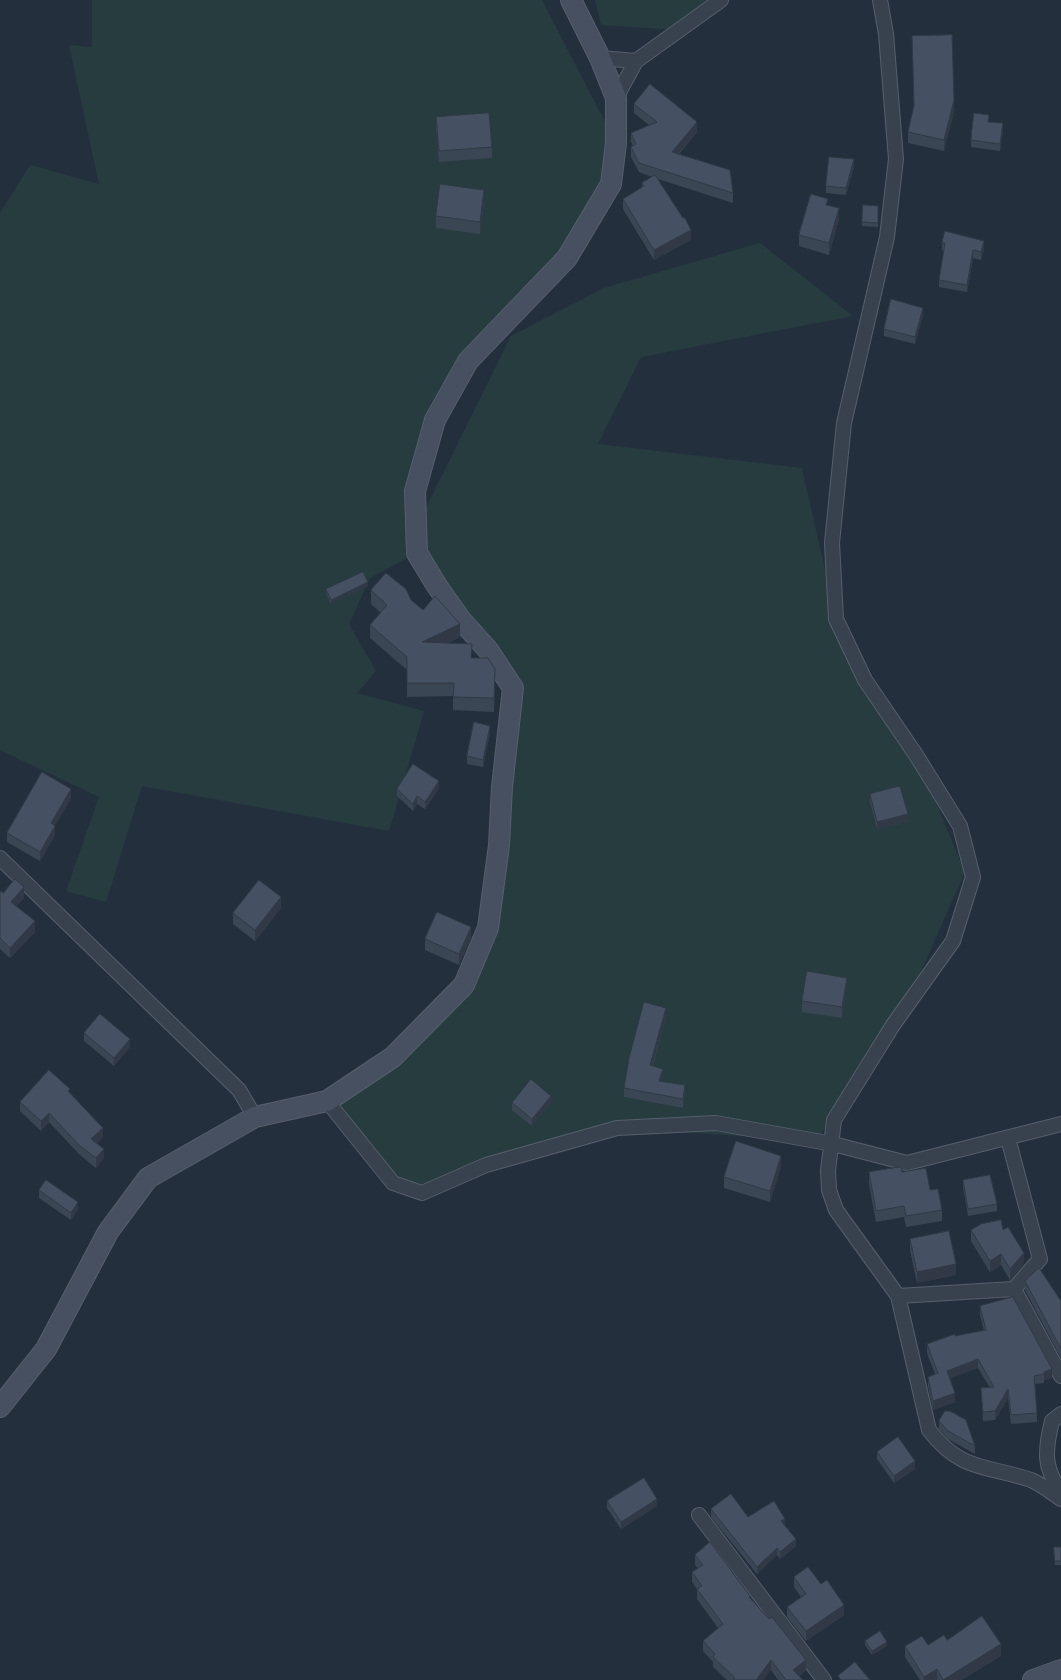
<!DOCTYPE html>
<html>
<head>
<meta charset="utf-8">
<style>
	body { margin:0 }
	canvas { display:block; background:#242f3e }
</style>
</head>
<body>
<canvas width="1061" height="1680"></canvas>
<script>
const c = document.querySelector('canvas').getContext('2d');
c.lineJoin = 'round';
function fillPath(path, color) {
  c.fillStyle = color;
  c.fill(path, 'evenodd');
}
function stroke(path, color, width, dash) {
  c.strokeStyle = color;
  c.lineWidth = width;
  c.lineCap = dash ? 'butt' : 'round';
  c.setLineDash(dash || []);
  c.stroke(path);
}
fillPath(new Path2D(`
	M92,0H542L616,143L603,199L468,361L435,420L417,526L511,336L604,288L760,243L853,316L641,357L598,444L802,468L836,619L916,755L965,872L903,1012L816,1141L617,1128L409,1188L327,1101L464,985L500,826L513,688L417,553L370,578L349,624L376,671L357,693L424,711L389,831L142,786L106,902L66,891L99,797L0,750V213L30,165L99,184L69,45L92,47Z
	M595,0H726L679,30L601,25Z`), '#263c3f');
const street = new Path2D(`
	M880,0L886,34L896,159L887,237L844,423L832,543L836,619L865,680L916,755L960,826L973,877L953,941L893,1025L834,1120L828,1171L829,1190L836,1210L898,1296L929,1430C961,1472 987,1465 1031,1480C1041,1484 1052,1493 1061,1499
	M600,58L636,61L721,0
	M616,98L636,61
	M0,858L239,1090L255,1117
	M327,1101L393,1183L422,1193L486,1165L617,1128L716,1123L833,1144L907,1163L1061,1124
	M1008,1138L1040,1259L1014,1289
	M898,1296L1014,1289L1061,1376
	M1061,1414L1052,1421C1045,1450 1043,1467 1061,1492
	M699,1515L824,1680`);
const secondary = new Path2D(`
	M0,1407L46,1349L108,1232L148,1178L255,1117L327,1101L393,1057L464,985L488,928L499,845L502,787L513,688L488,650L461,620L437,586L417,553L415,491L435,420L468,361L567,258L611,184L616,143V98L600,58L571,0
	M1033,1680L1061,1670`);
stroke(street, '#565f6c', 16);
stroke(secondary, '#565f6c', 22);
stroke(street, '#38414e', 14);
stroke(secondary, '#465061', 20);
fillPath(new Path2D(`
	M634,104L697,132L679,154L733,193V203L658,179L691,240L654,260L623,209V199L642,187V183L652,177L639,172L631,157V147L633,146L631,142V133L649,125L634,113Z
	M954,111L944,151L908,143V132Z
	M436,117L492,147V158L439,162L436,128Z
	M1003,131L1000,151L971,147V140Z
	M854,167L846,195L826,193V186Z
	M484,201L480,234L436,228V216Z
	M828,205L839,219L829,255L799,246V235Z
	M863,205L878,206V227L862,226Z
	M942,243L984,248L981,260L973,258L967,292L939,287V280L944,251L942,250Z
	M923,315L915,344L884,336V329Z
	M368,586L331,604L326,593V589Z
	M371,590L411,600L423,610L460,637L448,643L472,658L495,682L494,712L453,710V696L407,697V670L370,638V625L381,613L371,604Z
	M490,733L483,767L467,764V756Z
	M439,788L425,809L417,804L413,811L397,796V789Z
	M870,794L908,822L877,829L870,802Z
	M71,798L55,825V835L40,861L7,842V833Z
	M0,891L3,893L24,898L16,906L35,932L10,958L0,949Z
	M281,908L255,941L233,924V913Z
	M471,938L459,965L425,950V939Z
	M847,989L842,1018L802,1012V1001Z
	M666,1017L653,1066L663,1078L661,1081L685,1094L683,1108L624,1097V1088Z
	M84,1033L130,1047L114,1066L84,1041Z
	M70,1093L103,1137L97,1143L104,1158L96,1168L80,1155L49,1122L41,1131L20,1111V1102Z
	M512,1103H551L532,1126L512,1110Z
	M781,1167L770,1202L724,1188V1177Z
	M869,1172H902L930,1190L942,1210V1221L906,1227L904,1217L876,1222L869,1184Z
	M963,1180L997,1204V1211L968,1216L963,1187Z
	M39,1190L78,1209L71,1220L39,1198Z
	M971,1230H1003L1024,1264L1010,1280L1001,1265L990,1272L971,1241Z
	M910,1239L956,1275L917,1283L910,1250Z
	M1025,1281L1061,1301V1358L1025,1290Z
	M980,1306L1052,1378L1044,1380V1383L1035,1384L1037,1413V1422L1011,1424L1008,1398L995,1420L983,1421L981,1388H990L978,1368L950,1378L955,1402L933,1410L928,1386V1377L935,1374L927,1353V1344L955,1336L984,1331L980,1315Z
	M939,1421L975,1446V1454L948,1439L939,1429Z
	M877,1452L915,1469L894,1483L877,1459Z
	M607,1501L657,1506L621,1529L607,1508Z
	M711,1509L748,1517L785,1526L796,1546L780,1559L777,1555L757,1574L711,1517Z
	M1054,1547H1061V1565H1055Z
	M695,1555L750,1599L806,1670L799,1676L803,1680H778L771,1670L763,1680H727L713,1667V1662L703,1651V1641L718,1628L697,1599V1589L692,1582V1572L698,1568L695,1565Z
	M794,1577L844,1615L806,1641L787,1617V1607L801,1597L794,1587Z
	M947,1640L1001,1656L961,1680H920L905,1657V1646L928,1645Z
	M865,1641L887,1646L872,1655L865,1645Z`), '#3b4654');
fillPath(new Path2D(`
	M954,100V111L944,151V140Z
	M697,122V132L672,161V152Z
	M1003,123V131L1000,151V144Z
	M854,159V167L846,195V188Z
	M484,190V201L480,234V222Z
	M839,208V219L829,255V243Z
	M691,230V240L654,260V250Z
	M984,241V248L981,260V252Z
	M973,250V258L967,292V285Z
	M923,308V315L915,344V337Z
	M368,582V586L331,604V600Z
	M460,624V637L422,656V642Z
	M490,726V733L483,767V760Z
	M439,781V788L425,809V802Z
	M71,789V798L51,832V823Z
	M417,796V804L413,811V804Z
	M908,814V822L877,829V822Z
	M55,826V835L40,861V852Z
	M24,887V898L11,912V902Z
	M281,897V908L255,941V930Z
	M35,921V932L10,958V948Z
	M471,927V938L459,965V954Z
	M847,978V989L842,1018V1007Z
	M666,1008V1017L650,1074V1065Z
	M130,1039V1047L114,1066V1058Z
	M663,1069V1078L659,1090V1081Z
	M685,1085V1094L683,1108V1099Z
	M551,1096V1103L532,1126V1119Z
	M49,1113V1122L41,1131V1121Z
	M103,1128V1137L91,1148V1139Z
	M104,1149V1158L96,1168V1158Z
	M781,1156V1167L770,1202V1191Z
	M78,1202V1209L71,1220V1213Z
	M1024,1253V1264L1010,1280V1269Z
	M1001,1254V1265L990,1272V1261Z
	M956,1264V1275L917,1283V1272Z
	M978,1359V1368L947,1380V1371Z
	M1052,1369V1378L1044,1380V1372Z
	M1008,1389V1398L995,1420V1411Z
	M955,1393V1402L933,1410V1401Z
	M915,1461V1469L894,1483V1476Z
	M657,1499V1506L621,1529V1522Z
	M785,1519V1526L781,1521Z
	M796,1539V1546L780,1559V1552Z
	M777,1548V1555L757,1574V1567Z
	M844,1605V1615L806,1641V1631Z
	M887,1642V1646L872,1655V1651Z
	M1001,1644V1656L961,1680H943Z
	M771,1660V1670L763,1680H756Z
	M806,1660V1670L793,1680V1670Z
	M937,1669V1680H924V1677Z`), '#303945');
const building = new Path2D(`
	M952,35L954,100L944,140L908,132L914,105L912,36Z
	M650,84L697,122L672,152L730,170L733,193L639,163L631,147L636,144L631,133L657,122L634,104Z
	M489,113L492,147L439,151L436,117Z
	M974,113L989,115L988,122L1003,123L1000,144L971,140Z
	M829,157L854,159L846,188L826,186Z
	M655,175L683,218H685L691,230L654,250L623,199L644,186L642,183Z
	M440,184L484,190L480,222L436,216Z
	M811,194L828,199L826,205L839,208L829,243L799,235Z
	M863,205L878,206V223L862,222Z
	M945,231L984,241L981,252L973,250L967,285L939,280L945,243H942Z
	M891,299L923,308L915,337L884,329Z
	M363,572L368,582L331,600L326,589Z
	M386,573L406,589L411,600L423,610L435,596L460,624L422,642L472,644L471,658H488L495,669L494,698L453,697L454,683H407V657L370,625L387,605L371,590Z
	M474,722L490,726L483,760L467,756Z
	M413,764L439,781L425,802L417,796L413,804L397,789Z
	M42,772L71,789L51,823L55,826L40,852L7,833Z
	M900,786L908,814L877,822L870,794Z
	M15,879L24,887L11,902L35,921L10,948L0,938V891H1L3,893Z
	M259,880L281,897L255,930L233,913Z
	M437,912L471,927L459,954L425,939Z
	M807,971L847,978L842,1007L802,1001Z
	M644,1002L666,1008L650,1065L663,1069L659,1081L685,1085L683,1099L624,1088L629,1058Z
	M100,1014L130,1039L114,1058L84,1033Z
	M49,1070L70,1089L68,1091L103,1128L91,1139L104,1149L96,1158L80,1146L49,1113L41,1121L20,1102Z
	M531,1079L551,1096L532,1119L512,1103Z
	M736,1141L781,1156L770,1191L724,1177Z
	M901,1167L902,1172L926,1168L930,1190L938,1189L942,1210L906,1216L904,1206L876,1211L869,1172Z
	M990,1175L997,1204L968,1209L963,1180Z
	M46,1180L78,1202L71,1213L39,1190Z
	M1001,1220L1003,1230L1008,1227L1024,1253L1010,1269L1001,1254L990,1261L971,1230L981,1224Z
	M949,1231L956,1264L917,1272L910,1239Z
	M1039,1268L1061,1301V1349L1025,1281Z
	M1013,1297L1052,1369L1044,1372V1374L1034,1376L1037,1413L1011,1415L1008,1389L995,1411L983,1412L981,1388L994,1387L978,1359L947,1371L955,1393L933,1401L928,1377L938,1373L927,1344L955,1334V1336L986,1330L980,1306Z
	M945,1411H950L966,1420L975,1446L948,1431L939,1421Z
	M898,1437L915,1461L894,1476L877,1452Z
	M644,1478L657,1499L621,1522L607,1501Z
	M731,1494L748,1517L774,1501L785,1519L781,1521L796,1539L780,1552L777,1548L757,1567L711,1509Z
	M710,1542L750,1596L749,1597L769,1619L772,1617L806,1660L793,1670L803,1680H786L771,1660L756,1680H733L735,1678L713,1657L715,1654L703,1641L723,1624L697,1589L702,1586L692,1572L703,1565L695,1555Z
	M1054,1547H1061V1561H1055Z
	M808,1567L821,1584L827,1580L844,1605L806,1631L787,1607L806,1594L794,1577Z
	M982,1616L1001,1644L943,1680L937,1669L924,1677L905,1646L922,1636L928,1645L944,1635L947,1640Z
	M880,1631L887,1642L872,1651L865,1641Z
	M855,1662L870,1680H841L838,1676Z`);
fillPath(building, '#455162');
stroke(building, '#303945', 1);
</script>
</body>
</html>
